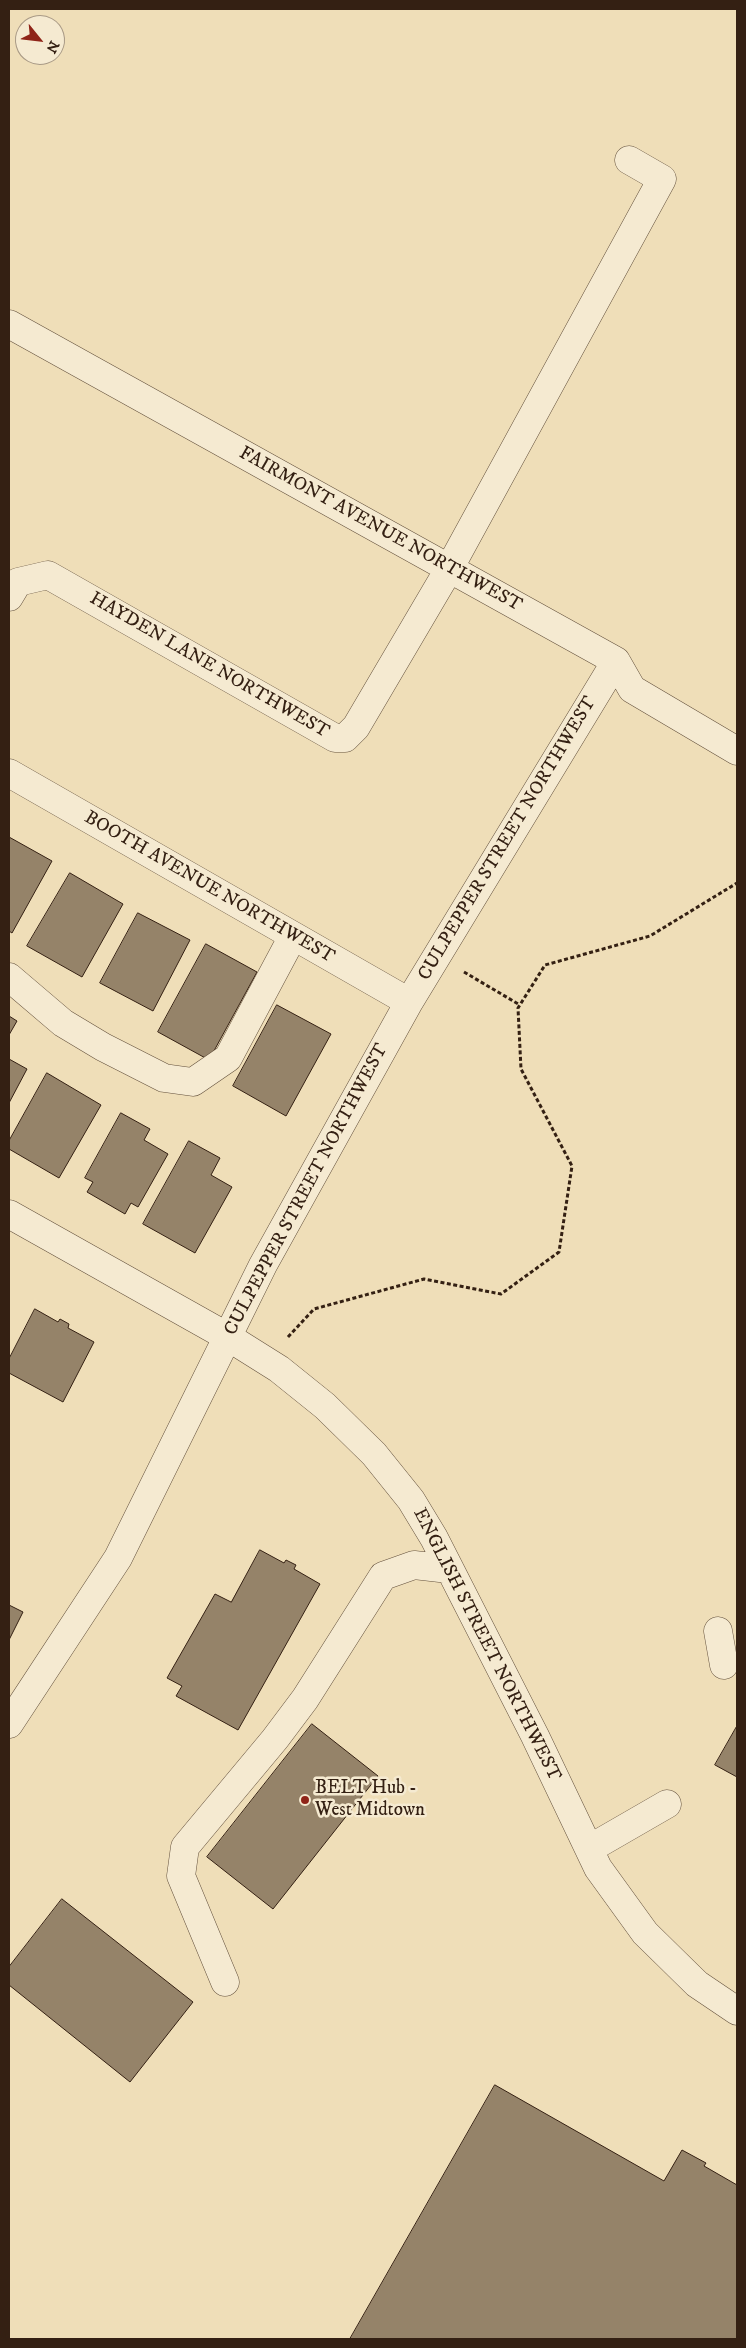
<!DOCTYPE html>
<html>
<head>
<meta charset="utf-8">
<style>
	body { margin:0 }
	#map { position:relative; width:746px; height:2348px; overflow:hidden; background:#efdeb8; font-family:"IM FELL DW Pica",serif }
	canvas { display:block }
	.frame { position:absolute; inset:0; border:10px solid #342013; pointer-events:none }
	.north { position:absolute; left:15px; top:15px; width:50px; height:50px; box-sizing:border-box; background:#f5ead1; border:1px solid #a89985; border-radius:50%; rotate:119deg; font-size:14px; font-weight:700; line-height:20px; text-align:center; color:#342013 }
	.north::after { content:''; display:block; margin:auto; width:18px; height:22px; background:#8f2418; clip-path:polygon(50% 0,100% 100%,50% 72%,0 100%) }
</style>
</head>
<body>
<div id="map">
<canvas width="746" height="2348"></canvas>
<div class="frame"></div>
<div class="north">N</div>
</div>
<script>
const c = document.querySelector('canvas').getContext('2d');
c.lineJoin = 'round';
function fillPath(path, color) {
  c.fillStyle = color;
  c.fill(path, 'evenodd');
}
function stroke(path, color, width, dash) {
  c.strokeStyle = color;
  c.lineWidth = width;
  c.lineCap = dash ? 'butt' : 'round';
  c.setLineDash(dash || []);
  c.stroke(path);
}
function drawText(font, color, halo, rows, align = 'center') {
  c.font = font + ' "IM FELL DW Pica",serif';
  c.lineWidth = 5;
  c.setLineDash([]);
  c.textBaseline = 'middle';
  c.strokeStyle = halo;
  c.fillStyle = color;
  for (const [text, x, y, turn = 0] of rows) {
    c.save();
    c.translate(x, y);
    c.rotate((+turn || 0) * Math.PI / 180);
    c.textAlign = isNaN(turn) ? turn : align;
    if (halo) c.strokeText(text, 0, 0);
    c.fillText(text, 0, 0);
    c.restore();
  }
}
const building = new Path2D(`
	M9,837L52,861L12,933L9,931Z
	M70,873L123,904L82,977L27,946Z
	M138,913L190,940L153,1011L100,983Z
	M206,944L257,972L209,1060L158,1032Z
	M277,1005L331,1034L286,1116L233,1086Z
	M9,1016L17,1021L9,1035Z
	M9,1059L27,1069L9,1103Z
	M47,1073L101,1105L59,1178L9,1149V1141Z
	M121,1113L150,1129L144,1140L168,1154L138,1207L131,1203L125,1214L87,1192L93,1182L85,1178Z
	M189,1141L220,1158L211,1175L232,1187L195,1253L143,1224Z
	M35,1309L58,1322L60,1319L69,1324L68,1328L94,1342L63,1402L9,1373V1359Z
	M260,1550L284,1563L286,1560L296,1565L294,1569L320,1584L238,1730L176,1696L182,1686L167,1678L215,1594L231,1602Z
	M9,1605L23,1612L9,1640Z
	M312,1724L378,1776L273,1909L207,1857Z
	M737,1726V1777L715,1765Z
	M62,1899L193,2002L130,2082L9,1985V1967Z
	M495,2085L664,2181L682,2150L706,2163L704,2166L737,2185V2339H350Z`);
fillPath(building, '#958369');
stroke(building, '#342013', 1);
const minor = new Path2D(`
	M9,324L616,661L632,689L737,751
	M9,597L18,582L48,575L335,738H345L356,727L449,569L662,179L629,160
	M9,773L409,1002
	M9,977L63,1023L103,1047L164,1078L193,1082L228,1058L293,936
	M9,1214L228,1337L279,1369L325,1406L374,1454L411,1500L434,1538L535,1736L598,1868L645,1933L697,1984L737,2011
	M718,1631L724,1665
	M9,1724L118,1558L263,1265L409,1002L616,661
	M589,1849L667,1804
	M225,1982L181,1876L185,1847L275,1739L305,1699L383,1576L414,1565L449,1569`);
stroke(minor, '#63503c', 29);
stroke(new Path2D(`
	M464,972L520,1005
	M288,1337L314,1309L424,1279L501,1294L559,1252L572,1166L521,1069L518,1008L545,965L650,936L737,883`), '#342013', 3, [4, 2.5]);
stroke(minor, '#f5ead1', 28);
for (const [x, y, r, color] of [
	[305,1800,5,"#8f2418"]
]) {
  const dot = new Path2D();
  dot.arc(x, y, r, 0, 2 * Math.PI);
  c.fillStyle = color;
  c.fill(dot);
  stroke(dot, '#f5ead1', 2);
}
drawText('19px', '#342013', '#f5ead1', [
	["FAIRMONT AVENUE NORTHWEST",380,530,29],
	["HAYDEN LANE NORTHWEST",209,666,30],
	["CULPEPPER STREET NORTHWEST",508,839,-59],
	["BOOTH AVENUE NORTHWEST",209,888,30],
	["CULPEPPER STREET NORTHWEST",307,1190,-62],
	["ENGLISH STREET NORTHWEST",486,1645,63]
]);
drawText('19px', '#342013', '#f5ead1', [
	["BELT Hub -",315,1789],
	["West Midtown",315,1811]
], 'left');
</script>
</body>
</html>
